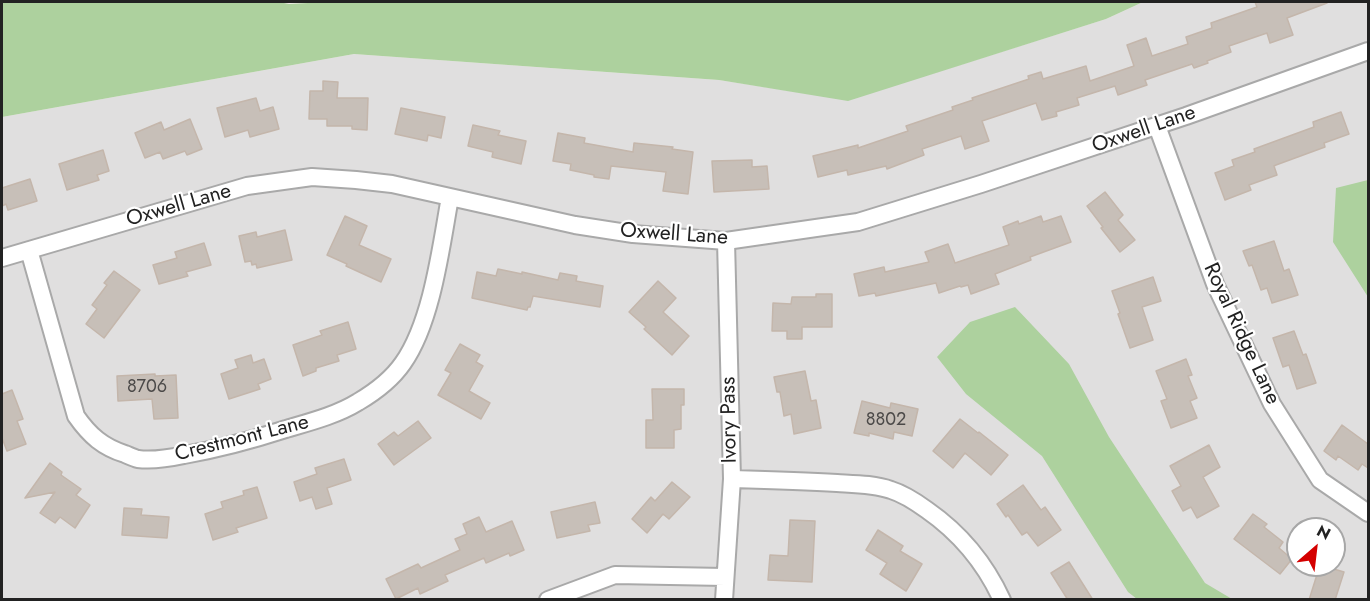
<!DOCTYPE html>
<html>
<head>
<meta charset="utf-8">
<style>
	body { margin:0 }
	#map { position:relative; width:1370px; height:601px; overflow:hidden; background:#f2efe9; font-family:Jost,sans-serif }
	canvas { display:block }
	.frame { position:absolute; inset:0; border:3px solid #222; pointer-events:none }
	.north { position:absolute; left:1286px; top:517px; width:60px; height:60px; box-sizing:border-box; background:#fff; border:2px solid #a7a7a7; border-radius:50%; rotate:28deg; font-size:16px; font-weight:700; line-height:24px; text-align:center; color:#222 }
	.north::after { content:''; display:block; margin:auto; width:21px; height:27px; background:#d40000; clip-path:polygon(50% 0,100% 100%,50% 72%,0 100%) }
</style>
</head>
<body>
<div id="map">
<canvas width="1370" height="601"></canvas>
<div class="frame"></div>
<div class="north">N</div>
</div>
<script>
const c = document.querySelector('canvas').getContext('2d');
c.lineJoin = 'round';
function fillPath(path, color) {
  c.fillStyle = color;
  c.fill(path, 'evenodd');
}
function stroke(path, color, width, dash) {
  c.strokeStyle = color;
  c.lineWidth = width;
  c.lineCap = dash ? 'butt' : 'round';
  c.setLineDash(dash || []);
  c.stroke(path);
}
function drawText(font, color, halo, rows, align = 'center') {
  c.font = font + ' Jost,sans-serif';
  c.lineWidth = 4.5;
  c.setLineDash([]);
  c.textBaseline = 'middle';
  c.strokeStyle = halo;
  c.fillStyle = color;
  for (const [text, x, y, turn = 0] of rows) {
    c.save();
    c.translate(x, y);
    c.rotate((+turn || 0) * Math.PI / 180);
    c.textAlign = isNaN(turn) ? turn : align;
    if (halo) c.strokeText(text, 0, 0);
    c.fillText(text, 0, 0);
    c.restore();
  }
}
fillPath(new Path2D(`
	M1143,2H1368V599L2,600V117L354,54L719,80L848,100L1106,19ZM1298,529H1334V565H1298Z`), '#e0dfdf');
fillPath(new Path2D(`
	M2,2H279L289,4L326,2H1143L1106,19L848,101L719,80L354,54L2,117Z
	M1368,180V297L1333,242L1336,188Z
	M1015,307L1069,364L1109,437L1205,583L1232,599H1137L1128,592L1042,456L966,394L937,357L970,322Z`), '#add19e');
const building = new Path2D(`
	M1255,2H1327V3L1287,18L1293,35L1270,43L1267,33L1229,46L1231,52L1207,61L1208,63L1194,68L1192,64L1145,80L1147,85L1118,95L1115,86L1077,98L1079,105L1056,112L1057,116L1042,120L1036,103L982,121L989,141L965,149L961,136L922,149L924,155L887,169L886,166L848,175L847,170L818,177L813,156L858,145V148L908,131L906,126L953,110L952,107L973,100L972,98L1029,79L1028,76L1041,72L1043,79L1086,66L1090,81L1134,66L1127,45L1146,38L1152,56L1188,44L1186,37L1212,28L1211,23L1257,7Z
	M323,81L338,82L337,98H368L367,130L352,129V126H327V119H309L310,91H323Z
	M256,98L260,111L273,107L279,129L250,137L248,130L225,137L217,108Z
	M401,108L445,117L441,138L428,135L427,141L395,134Z
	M1341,112L1349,134L1324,143L1325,147L1276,165L1274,166L1277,175L1249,185L1251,190L1225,200L1215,173L1234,166L1232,160L1255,152L1254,149L1314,127L1313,122Z
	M190,119L202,149L187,155L185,151L163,159L160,152L145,158L135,133L161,122L164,130Z
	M473,125L500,131L498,135L526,141L521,164L492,157L493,152L468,146Z
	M558,133L585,138L584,143L633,152L634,143L673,147L672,149L693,152L688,194L663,191L666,172L611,166L609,179L594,177V175L570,170L571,164L553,161Z
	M103,150L109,171L97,175L99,180L67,190L59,164Z
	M752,160V167L767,166L769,189L714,192L712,161Z
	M30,179L37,201L8,210L6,204L2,206V188Z
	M1105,192L1123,215L1118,220L1135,240L1120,252L1101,228L1103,227L1087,206Z
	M345,216L367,226L359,245L391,259L381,282L346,266L347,264L327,255Z
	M1041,216L1043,222L1061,216L1071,242L1030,257L1031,260L995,274L999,284L971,294L968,285L961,287L960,286L939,293L936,283L876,296L875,293L859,296L854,274L884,267L885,272L929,262L925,252L948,244L955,263L1009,245L1003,227L1018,221L1019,224Z
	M285,230L292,260L257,268L256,264L252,265L251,261L245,262L239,236L256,232L257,237Z
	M1274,241L1284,271L1289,269L1298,295L1272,303L1267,288L1261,290L1252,265L1249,266L1243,251Z
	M204,243L211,265L186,272L188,276L159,284L153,265L177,258L175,252Z
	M498,269L522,274V272L558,280L560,273L577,276L576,281L603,286L600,307L533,296L530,307H528L527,310L472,298L477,272L496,276Z
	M114,271L140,290L104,338L86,324L97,309L92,305L107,285L104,283Z
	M1153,277L1161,301L1142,307L1153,340L1130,348L1118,314L1120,313L1112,291Z
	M658,281L676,298L663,312L689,336L672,355L644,329L646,327L629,312Z
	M816,294H832V327H802V339H787V331H772L773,303L791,304L792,297H816Z
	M348,322L356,349L337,355L339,361L316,368V371L303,376L293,345L322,335L320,331Z
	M1294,331L1303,355L1306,354L1316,383L1297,389L1289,365L1283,367L1273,338Z
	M460,344L480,355L476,362L483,366L469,391L490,403L481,419L438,395L451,373L445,370Z
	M251,355L253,363L264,359L271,379L258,384L260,389L229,399L221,374L238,368L235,360Z
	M1186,359L1192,375L1188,376L1197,398L1190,401L1197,418L1171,428L1161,401L1167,399L1156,371Z
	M805,371L811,401L816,400L821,428L794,434L791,414L784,416L780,392H777L774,377Z
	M155,374V376L176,375L178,418L154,419L152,399L118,401L117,376Z
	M652,389H684V405H681V429L674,430V448H646V420H653Z
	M12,390L23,419L17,421L26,444L7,451L2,438V394Z
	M862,401L890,408L891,403L918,409L912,436L894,432L893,439L869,433V436L854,433Z
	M960,419L978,433L979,432L1008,455L991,475L965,453L953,468L933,451Z
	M418,421L431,438L394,465L378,444L394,432L398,436Z
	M1342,425L1368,444V468L1362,464L1358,470L1338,456L1336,460L1324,451Z
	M1209,445L1220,467L1203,477L1219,506L1197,518L1191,507L1183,511L1172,491L1181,486L1170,466Z
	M344,459L351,480L327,488L332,504L316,509L312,497L300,501L294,482L317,474L315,468Z
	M50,463L62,472L61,475L81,489L76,495L90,505L75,528L60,517L55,523L40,513L55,492L25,498Z
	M672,482L690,497L669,519L663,514L647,533L632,519L651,497L655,501Z
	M1023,485L1041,510L1045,507L1061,530L1038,546L1027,532L1022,535L1008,515L1006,517L997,504Z
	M257,487L267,518L236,528L238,532L213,540L205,514L223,508L221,502L244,495L243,491Z
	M595,502L600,523L588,525L590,531L557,538L551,512Z
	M124,508L142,509L141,515L169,517L167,538L122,535Z
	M1253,514L1267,524L1264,527L1283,542L1279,548L1292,559L1280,574L1234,539Z
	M479,517L486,532L512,521L524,550L510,556L509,553L486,563L484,558L445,575L448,581L420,594L418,588L396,599L386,579L418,564L421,568L460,550L455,539L467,534L463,524Z
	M790,520L815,521L812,582L768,580L770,555L788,556Z
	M878,530L903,546L900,551L922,564L906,591L880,574L887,563L866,550Z
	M1069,562L1093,600H1068L1051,573Z
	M1320,565L1344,572L1335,600H1309Z`);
fillPath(building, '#c7bfb8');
stroke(building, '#c4b6ab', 1.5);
const minor = new Path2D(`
	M1157,126L1215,284L1272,404L1320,480L1368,513
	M29,250L76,416C90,436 103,447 125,454C130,456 134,458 138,459C153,461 170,458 184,455C219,449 252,440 286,429C310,422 337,415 358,402C375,392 392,379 403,363C432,322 441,247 450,197
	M2,258L247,186L312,177L356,180L392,184L575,225L633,234L726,241L816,228L858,222L981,184L1186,116L1368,51
	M732,479C767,480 802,481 837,483C855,484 874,484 891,490C904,494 916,502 927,510C960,533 985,563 1002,600
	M548,600L615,575L725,577
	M724,600L732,479L726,241`);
stroke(minor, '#a9a9a9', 20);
stroke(minor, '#fff', 16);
drawText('18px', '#4b4948', null, [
	["8706",147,388],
	["8802",886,421]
]);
drawText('21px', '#222', '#fff', [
	["Oxwell Lane",1144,130,-19],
	["Oxwell Lane",179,206,-16],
	["Oxwell Lane",674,235,4],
	["Royal Ridge Lane",1241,334,65],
	["Ivory Pass",730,420,-91],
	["Crestmont Lane",242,439,-14]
]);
</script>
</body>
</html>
